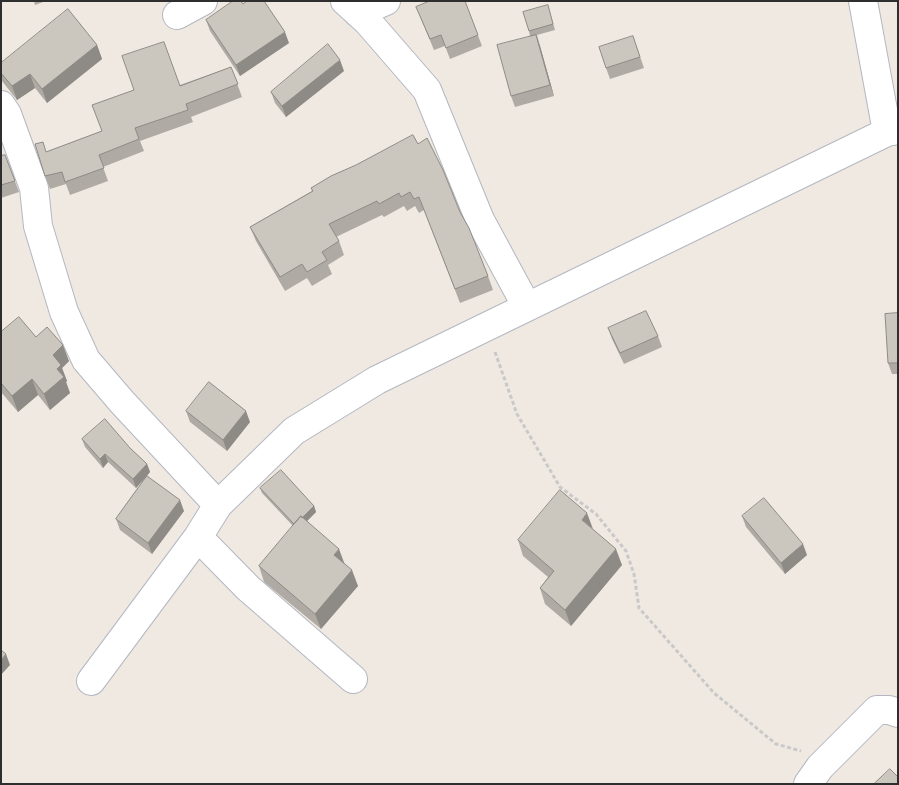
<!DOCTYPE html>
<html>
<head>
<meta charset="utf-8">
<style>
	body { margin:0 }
	#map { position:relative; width:899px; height:785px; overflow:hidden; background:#efe9e1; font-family:"Noto Sans",sans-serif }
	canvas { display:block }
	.frame { position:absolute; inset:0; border:2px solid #2e2e2e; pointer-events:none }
</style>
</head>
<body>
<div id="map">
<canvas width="899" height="785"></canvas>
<div class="frame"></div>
</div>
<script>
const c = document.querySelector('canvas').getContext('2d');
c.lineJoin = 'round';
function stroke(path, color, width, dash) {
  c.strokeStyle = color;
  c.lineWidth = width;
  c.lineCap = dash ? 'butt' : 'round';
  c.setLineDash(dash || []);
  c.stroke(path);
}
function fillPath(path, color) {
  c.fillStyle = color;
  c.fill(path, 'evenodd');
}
const minor = new Path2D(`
	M345,1L368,22L427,90L480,220L527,307
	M863,1L887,132
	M358,13L386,1
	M177,15L203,1
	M1,105L7,114L34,188L38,226L64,312L86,360L122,402L218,505
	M198,537L248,588L353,679
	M91,681L198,537L218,505L294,431L377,380L887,132L898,130
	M808,784L820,767L877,710H889L898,713`);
stroke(minor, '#b4b7c1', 30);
stroke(new Path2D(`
	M495,352L517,414L560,487L596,514L626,551L634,574L639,608L714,693L776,744L801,751`), '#c9c9c9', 3, [4, 2.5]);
stroke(minor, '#fff', 28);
fillPath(new Path2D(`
	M34,1H46L35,5Z
	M465,1L482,46L450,59L445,46L434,50L416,7Z
	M243,4L289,43L240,76L210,31L206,20Z
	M548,5L555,30L537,35L540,46L554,96L515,107L511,96L530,36L529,31Z
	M633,36L644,68L610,79L606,68Z
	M97,45L102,59L47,103L35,88L17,100L2,81L1,63Z
	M231,67L242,97L191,117L193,122L140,141L144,151L103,167L108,181L70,195L66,184L50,189L45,176L46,152L102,131L180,85Z
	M344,71L286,117L275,103L271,92Z
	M418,144L460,212L488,276L493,290L460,303L424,210L419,213L415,206L407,211L404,206L384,217L382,215L336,237L339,241L344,255L328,265L332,274L312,286L307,278L285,291L256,241L250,227L312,191L311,188Z
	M5,155L19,192L1,198V156Z
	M898,313V374H892L888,363Z
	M608,328L658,336L662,347L624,364L612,339Z
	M1,332L36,337L69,361L62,368L67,381L66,382L70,393L50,410L38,395L18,412L1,392Z
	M186,411L250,422L227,451L190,422Z
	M82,439L130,448L147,464L150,472L147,476L184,511L152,554L120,530L116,519L146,477L136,488L108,462L103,468L85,447Z
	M260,488L314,506L316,512L307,521L344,563L358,586L321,629L264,582L259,566L293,526L262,493Z
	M742,516L807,555L785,574L746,527Z
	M593,529L622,565L571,626L545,604L540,588L548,577L523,556L518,540Z`), '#afaba4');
fillPath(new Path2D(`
	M285,32L289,43L240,76L236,65Z
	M536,35L540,46L554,96L550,85Z
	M97,45L102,59L47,103L42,89Z
	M340,60L344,71L286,117L282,106Z
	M30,74L35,88L17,100L12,86Z
	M63,345L69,361L62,368L67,381L66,382L70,393L50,410L44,394L53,355Z
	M32,379L38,395L18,412L12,396Z
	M246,411L250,422L227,451L223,440Z
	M105,454L108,462L103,468L100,459Z
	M147,464L150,472L136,488L133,479Z
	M180,500L184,511L152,554L148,543Z
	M314,506L316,512L297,531L295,525Z
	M587,513L593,529L582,520Z
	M803,544L807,555L785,574L781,563Z
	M339,549L345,565L334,555Z
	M616,549L622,565L571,626L565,610Z
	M352,570L358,586L321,629L315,614Z
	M6,654L10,665L1,675V660Z`), '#8e8b86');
const building = new Path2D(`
	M233,1H241L243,4L247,1H264L285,32L236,65L206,20Z
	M430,1H465L478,35L446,48L441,35L430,39L416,7Z
	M548,5L553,24L529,31L523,12Z
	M68,9L97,45L42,89L30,74L12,86L1,73V63Z
	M536,35L550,85L511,96L497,45Z
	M633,36L640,57L606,68L599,47Z
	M164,42L180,86L231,67L238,84L186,104L188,110L135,128L139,139L99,155L104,168L65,182L62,172L45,176L35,144L43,142L46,152L102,131L92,105L134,90L122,56Z
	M328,44L340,60L282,106L271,92Z
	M413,135L418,144L427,138L443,170L460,212L469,228L488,276L455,289L419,197L414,199L410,192L401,197L399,193L379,204L377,201L329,224L339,241L322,252L327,260L307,272L302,264L280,277L250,227L313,191L311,188L331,176L356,165Z
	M5,155L15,181L1,185V156Z
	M646,311L658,336L620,353L608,328Z
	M898,313V363H888L885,314Z
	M19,317L36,337L47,327L63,345L53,355L61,365L57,369L64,377L44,394L32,379L12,396L1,383V332Z
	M209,382L246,411L223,440L186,411Z
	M105,419L130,448L147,464L133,479L105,454L100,459L82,439Z
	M281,470L314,506L302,518L301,516L294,524L260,488Z
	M147,476L180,500L148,543L116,519Z
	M560,490L587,513L582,520L616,549L565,610L540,588L554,571L518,540Z
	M764,498L803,544L781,563L742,516Z
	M301,516L339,549L334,555L352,570L315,614L259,566Z
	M1,650L6,654L1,660Z
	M890,769L898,777V784H874Z`);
fillPath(building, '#cbc7bf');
stroke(building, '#8e8b86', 1);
</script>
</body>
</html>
